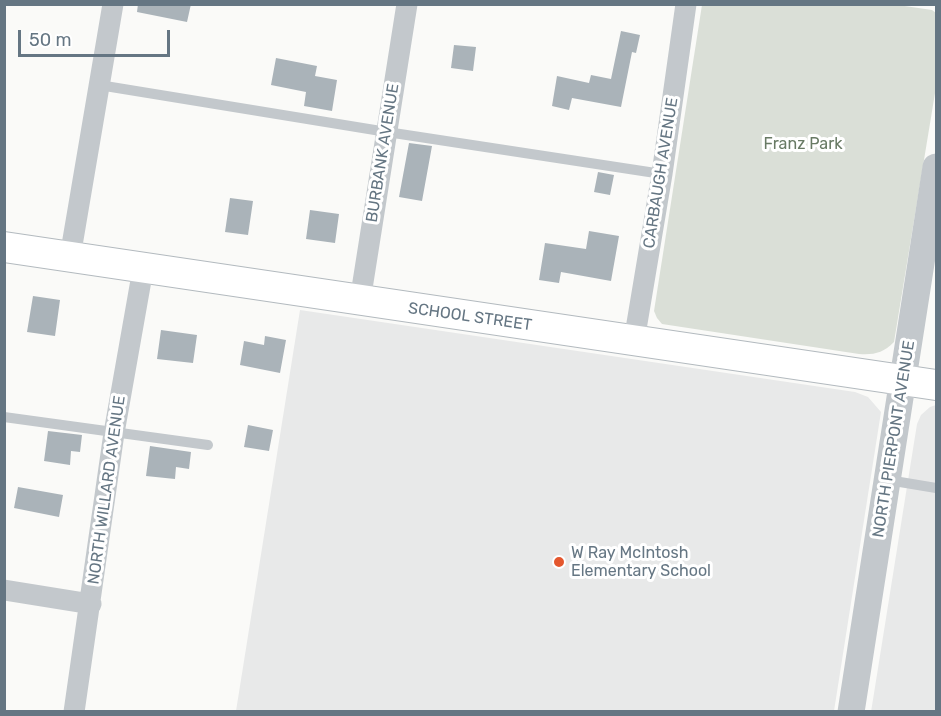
<!DOCTYPE html>
<html>
<head>
<meta charset="utf-8">
<style>
	body { margin:0 }
	#map { position:relative; width:941px; height:716px; overflow:hidden; background:#fafaf8; font-family:Rubik,sans-serif }
	canvas { display:block }
	.frame { position:absolute; inset:0; border:6px solid #657683; pointer-events:none }
	.scale { position:absolute; left:18px; top:30px; width:152px; height:27px; box-sizing:border-box; border:3px solid #657683; border-top:0; padding-left:8px; font-size:18px; line-height:21px; white-space:nowrap; color:#657683; -webkit-text-stroke:4px #fff; paint-order:stroke }
</style>
</head>
<body>
<div id="map">
<canvas width="941" height="716"></canvas>
<div class="frame"></div>
<div class="scale">50 m</div>
</div>
<script>
const c = document.querySelector('canvas').getContext('2d');
c.lineJoin = 'round';
function fillPath(path, color) {
  c.fillStyle = color;
  c.fill(path, 'evenodd');
}
function stroke(path, color, width, dash) {
  c.strokeStyle = color;
  c.lineWidth = width;
  c.lineCap = dash ? 'butt' : 'round';
  c.setLineDash(dash || []);
  c.stroke(path);
}
function drawText(font, color, halo, rows, align = 'center') {
  c.font = font + ' Rubik,sans-serif';
  c.lineWidth = 6;
  c.setLineDash([]);
  c.textBaseline = 'middle';
  c.strokeStyle = halo;
  c.fillStyle = color;
  for (const [text, x, y, turn = 0] of rows) {
    c.save();
    c.translate(x, y);
    c.rotate((+turn || 0) * Math.PI / 180);
    c.textAlign = isNaN(turn) ? turn : align;
    if (halo) c.strokeText(text, 0, 0);
    c.fillText(text, 0, 0);
    c.restore();
  }
}
fillPath(new Path2D(`
	M300,310L855,392L868,397L881,412L834,711H236Z
	M936,405V711L871,712L917,424L921,415L930,407Z`), '#e8e9e9');
fillPath(new Path2D(`
	M891,4L932,10L936,13V87L894,342C883,353 874,355 859,354L662,324L657,318L654,311L702,5Z`), '#dadfd7');
fillPath(new Path2D(`
	M138,4H191L187,22L137,12Z
	M621,31L640,35L636,53L632,52L621,107L572,98L569,110L552,106L557,76L589,83L591,75L611,79Z
	M454,45L476,47L473,71L451,68Z
	M276,58L317,66L315,76L337,80L332,111L304,106L306,92L271,85Z
	M409,143L432,146L422,201L399,197Z
	M598,172L614,175L610,195L594,192Z
	M230,198L253,201L248,235L225,232Z
	M310,210L339,214L335,243L306,239Z
	M589,231L619,236L611,281L561,272L559,283L539,280L545,243L586,249Z
	M33,296L60,300L55,336L27,332Z
	M161,330L197,335L193,363L157,359Z
	M265,336L286,340L280,373L240,365L244,341L264,345Z
	M248,425L273,430L269,451L244,447Z
	M48,431L82,435L80,452L71,451L70,465L44,461Z
	M150,446L191,452L189,469L176,467L175,479L146,476Z
	M18,487L63,495L59,517L14,508Z`), '#aab3b9');
const secondary = new Path2D(`
	M4,247L936,385`);
stroke(secondary, '#b3babf', 32);
stroke(new Path2D(`
	M99,85L387,132L662,174
	M4,417L208,445
	M888,480L936,488`), '#c3c8cc', 10);
stroke(new Path2D(`
	M70,257L113,4
	M360,301L407,4
	M634,341L662,174L686,4
	M4,590L91,604
	M74,712L114,433L143,269`), '#c3c8cc', 21);
stroke(new Path2D(`
	M851,712L936,167`), '#c3c8cc', 27);
stroke(secondary, '#fff', 30);
for (const [x, y, r, color] of [
	[559,562,6,"#e4572e"]
]) {
  const dot = new Path2D();
  dot.arc(x, y, r, 0, 2 * Math.PI);
  c.fillStyle = color;
  c.fill(dot);
  stroke(dot, '#fff', 2);
}
drawText('16px', '#687a64', '#fff', [
	["Franz Park",803,144]
]);
drawText('16px', '#657683', '#fff', [
	["BURBANK AVENUE",383,153,-81],
	["CARBAUGH AVENUE",661,173,-81],
	["SCHOOL STREET",470,317,8],
	["NORTH PIERPONT AVENUE",894,439,-81],
	["NORTH WILLARD AVENUE",107,490,-82]
]);
drawText('16px', '#657683', '#fff', [
	["W Ray McIntosh",571,553],
	["Elementary School",571,571]
], 'left');
</script>
</body>
</html>
